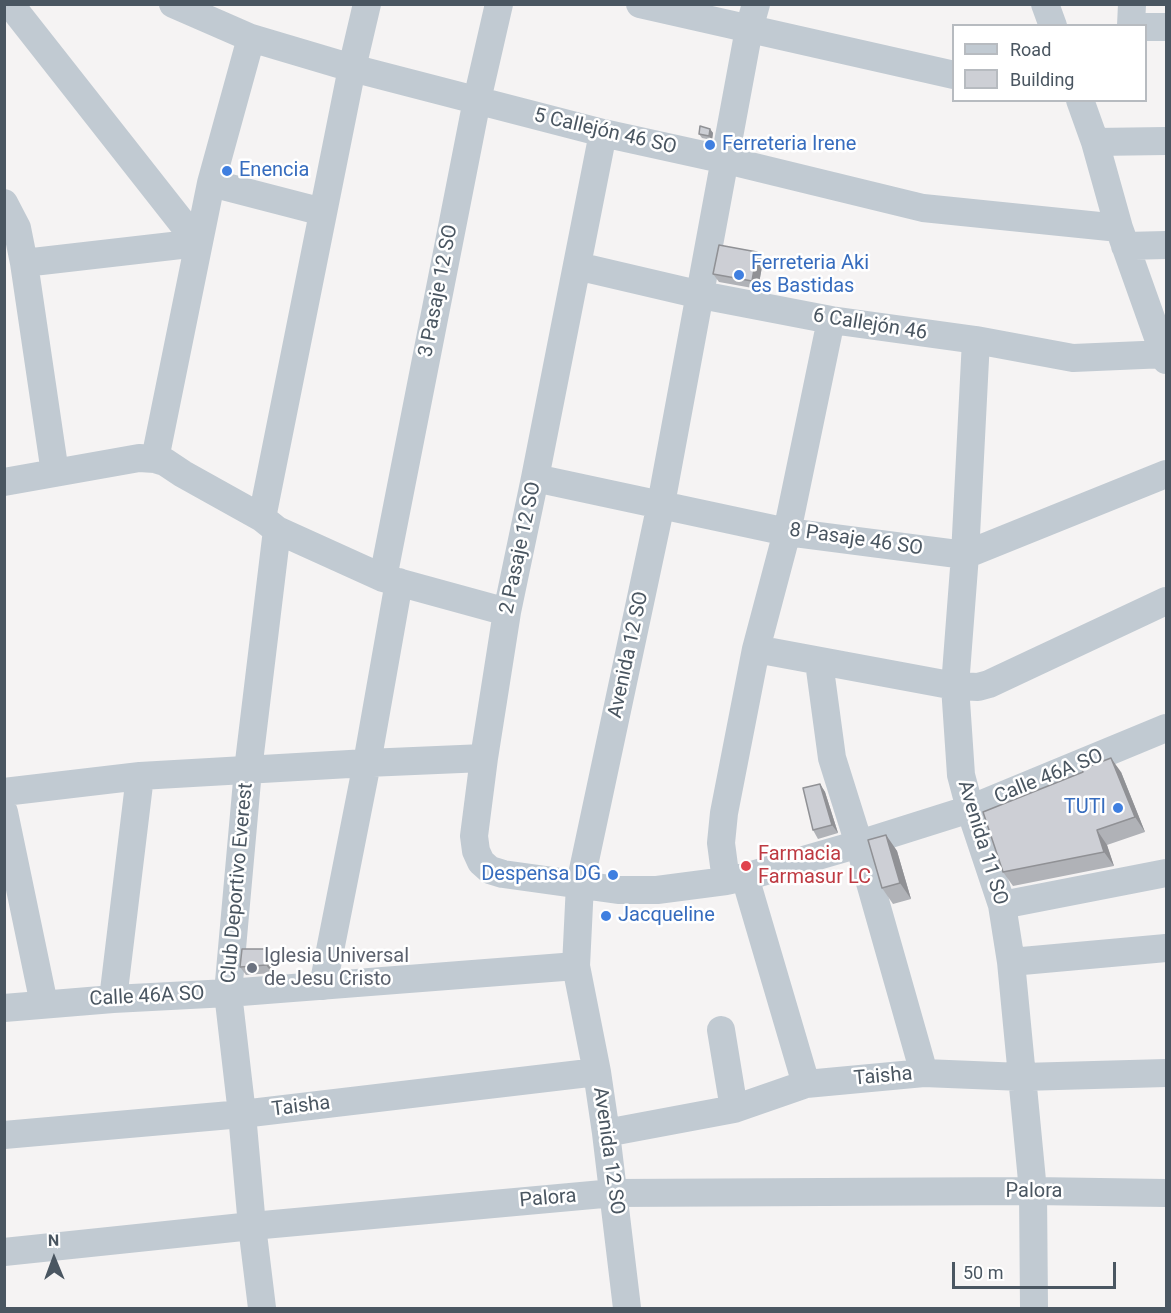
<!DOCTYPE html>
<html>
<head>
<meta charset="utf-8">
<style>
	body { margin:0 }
	#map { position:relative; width:1171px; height:1313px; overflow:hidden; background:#f5f3f3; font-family:Roboto,sans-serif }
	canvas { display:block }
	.frame { position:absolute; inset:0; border:6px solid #4a5661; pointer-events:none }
	.legend { position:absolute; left:952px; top:24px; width:195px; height:78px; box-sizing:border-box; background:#fff; border:2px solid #b7bbc0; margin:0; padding:8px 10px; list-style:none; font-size:18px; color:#4a5661 }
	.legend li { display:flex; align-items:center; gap:12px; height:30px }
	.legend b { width:30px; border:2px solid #b7bbc0 }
	.north { position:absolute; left:24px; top:1229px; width:60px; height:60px; -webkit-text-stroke:4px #fff; paint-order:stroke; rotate:359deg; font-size:16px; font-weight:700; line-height:24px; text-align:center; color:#4a5661 }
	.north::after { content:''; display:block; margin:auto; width:21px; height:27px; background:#4a5661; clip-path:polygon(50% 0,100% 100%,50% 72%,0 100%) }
	.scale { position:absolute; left:952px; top:1262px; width:164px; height:27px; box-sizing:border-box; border:3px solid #4a5661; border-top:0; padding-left:8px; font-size:18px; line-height:21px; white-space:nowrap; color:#4a5661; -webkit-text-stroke:4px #fff; paint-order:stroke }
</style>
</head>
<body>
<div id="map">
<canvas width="1171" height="1313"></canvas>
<div class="frame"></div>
<ul class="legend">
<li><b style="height:8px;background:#c1cad2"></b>Road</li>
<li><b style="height:16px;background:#cdcfd5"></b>Building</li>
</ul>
<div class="north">N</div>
<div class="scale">50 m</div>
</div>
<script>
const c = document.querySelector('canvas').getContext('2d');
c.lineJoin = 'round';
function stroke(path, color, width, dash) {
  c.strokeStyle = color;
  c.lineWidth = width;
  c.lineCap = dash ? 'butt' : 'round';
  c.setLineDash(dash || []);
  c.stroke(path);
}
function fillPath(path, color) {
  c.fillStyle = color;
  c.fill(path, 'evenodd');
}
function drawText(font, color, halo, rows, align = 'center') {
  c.font = font + ' Roboto,sans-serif';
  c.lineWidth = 5;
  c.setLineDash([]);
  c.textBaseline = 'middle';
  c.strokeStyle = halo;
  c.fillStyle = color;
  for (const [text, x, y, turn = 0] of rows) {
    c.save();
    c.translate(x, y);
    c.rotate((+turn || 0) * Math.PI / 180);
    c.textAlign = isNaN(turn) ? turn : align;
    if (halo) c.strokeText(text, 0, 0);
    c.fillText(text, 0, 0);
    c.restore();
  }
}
stroke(new Path2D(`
	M10,4L198,243
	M173,4L251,38L352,68L603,133L726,160L923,208L1119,228
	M640,4L954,75
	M1045,4L1053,26
	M1131,26L1132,4
	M1146,27H1166
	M1080,100L1095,142L1119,228L1166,360
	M603,133L535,478L507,612L484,758L474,836L476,851L481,862L490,870L503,874L618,890H657L726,881L745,877L859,844L970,809L1166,728
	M1095,142L1166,141
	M211,183L323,212
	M4,203L17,228L24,263L55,473
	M1125,246L1166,245
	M24,263L198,243
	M577,266L701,295L831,320L976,340L1073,358L1166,354
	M976,340L965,555L955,686L961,775L970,809L1002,905L1011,962L1033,1191L1034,1308
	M155,459L211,183L251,38
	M535,478L787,532L965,555L1166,474
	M4,482L139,458L155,459L165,462L183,474L262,518L277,530L383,578L507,612
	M262,518L352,68L367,4
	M383,578L477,100L499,4
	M756,649L955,686L978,687L989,684L1166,601
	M819,662L832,758L859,844L924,1073
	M4,792L140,776L367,763L484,758
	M4,812L44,1004
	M745,877L806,1084
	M726,881L721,843L724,813L756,649L787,532L831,320
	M1002,905L1166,873
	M1011,962L1166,948
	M323,986L367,763L399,582
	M113,999L140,776
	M4,1008L113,999L228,993L576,966
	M721,1030L734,1109
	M606,1133L734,1109L806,1084L924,1073L1022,1077L1166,1073
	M4,1135L242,1114L597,1072
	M4,1252L252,1226L614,1193L1033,1191L1166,1193
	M262,1308L252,1226L242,1114L228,993L248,770L277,530
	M627,1308L606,1133L597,1072L576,966L580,884L661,504L749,29L756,4`), '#c1cad2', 28);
fillPath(new Path2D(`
	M710,129L713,133L712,140L702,138L699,134Z
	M757,252L763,261L758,289L719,282L713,274Z
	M1083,772H1121L1145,832L1107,845L1114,866L1013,886L1003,872Z
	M820,784L825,792L838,833L818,839L813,830Z
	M886,835L897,851L911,899L893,904L882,888Z
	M272,957V973L246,975L240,967Z`), '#b0b2b7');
fillPath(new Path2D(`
	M710,129L713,133L712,140L709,136Z
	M757,252L763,261L758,289L752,281Z
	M1111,758L1121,772L1145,832L1135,817Z
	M820,784L825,792L838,833L832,825Z
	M1097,830L1107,845L1114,866L1104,852Z
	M886,835L897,851L911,899L900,883Z
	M267,949L272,957V973L266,965Z`), '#909195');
const building = new Path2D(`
	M700,126L710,129L709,136L699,134Z
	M719,245L757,252L752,281L713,274Z
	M1111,758L1135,817L1097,830L1104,852L1003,872L983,812L1083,772L1082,769Z
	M820,784L832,825L813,830L803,788Z
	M886,835L900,883L882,888L868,840Z
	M242,949H267L266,965L240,967Z`);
fillPath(building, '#cdcfd5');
stroke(building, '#909195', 1.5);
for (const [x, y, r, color] of [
	[710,145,6,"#3f7fe0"],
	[227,171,6,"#3f7fe0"],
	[739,275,6,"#3f7fe0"],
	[1118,808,6,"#3f7fe0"],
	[746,866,6,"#e0444e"],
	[613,875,6,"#3f7fe0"],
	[606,916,6,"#3f7fe0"],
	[252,968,6,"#6b7280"]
]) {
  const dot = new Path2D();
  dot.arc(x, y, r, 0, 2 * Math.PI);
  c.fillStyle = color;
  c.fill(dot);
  stroke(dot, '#fff', 2);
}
drawText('20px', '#4a5661', '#fff', [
	["5 Callejón 46 SO",605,132,13],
	["3 Pasaje 12 SO",439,291,-79],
	["6 Callejón 46",870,325,9],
	["8 Pasaje 46 SO",856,540,8],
	["2 Pasaje 12 SO",521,548,-78],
	["Avenida 12 SO",629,655,-78],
	["Calle 46A SO",1049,777,-22],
	["Avenida 11 SO",982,843,73],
	["Club Deportivo Everest",238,883,-85],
	["Calle 46A SO",147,997,-3],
	["Taisha",883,1077,-5],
	["Taisha",301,1107,-7],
	["Avenida 12 SO",608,1151,82],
	["Palora",1034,1192],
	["Palora",548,1199,-5]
]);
drawText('20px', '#366cbe', '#fff', [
	["Ferreteria Irene",722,145],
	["Enencia",239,171],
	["Ferreteria Aki",751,264],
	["es Bastidas",751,287],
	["TUTI",1106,808,"right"],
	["Despensa DG",601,875,"right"],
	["Jacqueline",618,916]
], 'left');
drawText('20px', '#be3a42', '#fff', [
	["Farmacia",758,855],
	["Farmasur LC",758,878]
], 'left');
drawText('20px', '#5b616d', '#fff', [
	["Iglesia Universal",264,957],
	["de Jesu Cristo",264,980]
], 'left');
</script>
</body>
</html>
